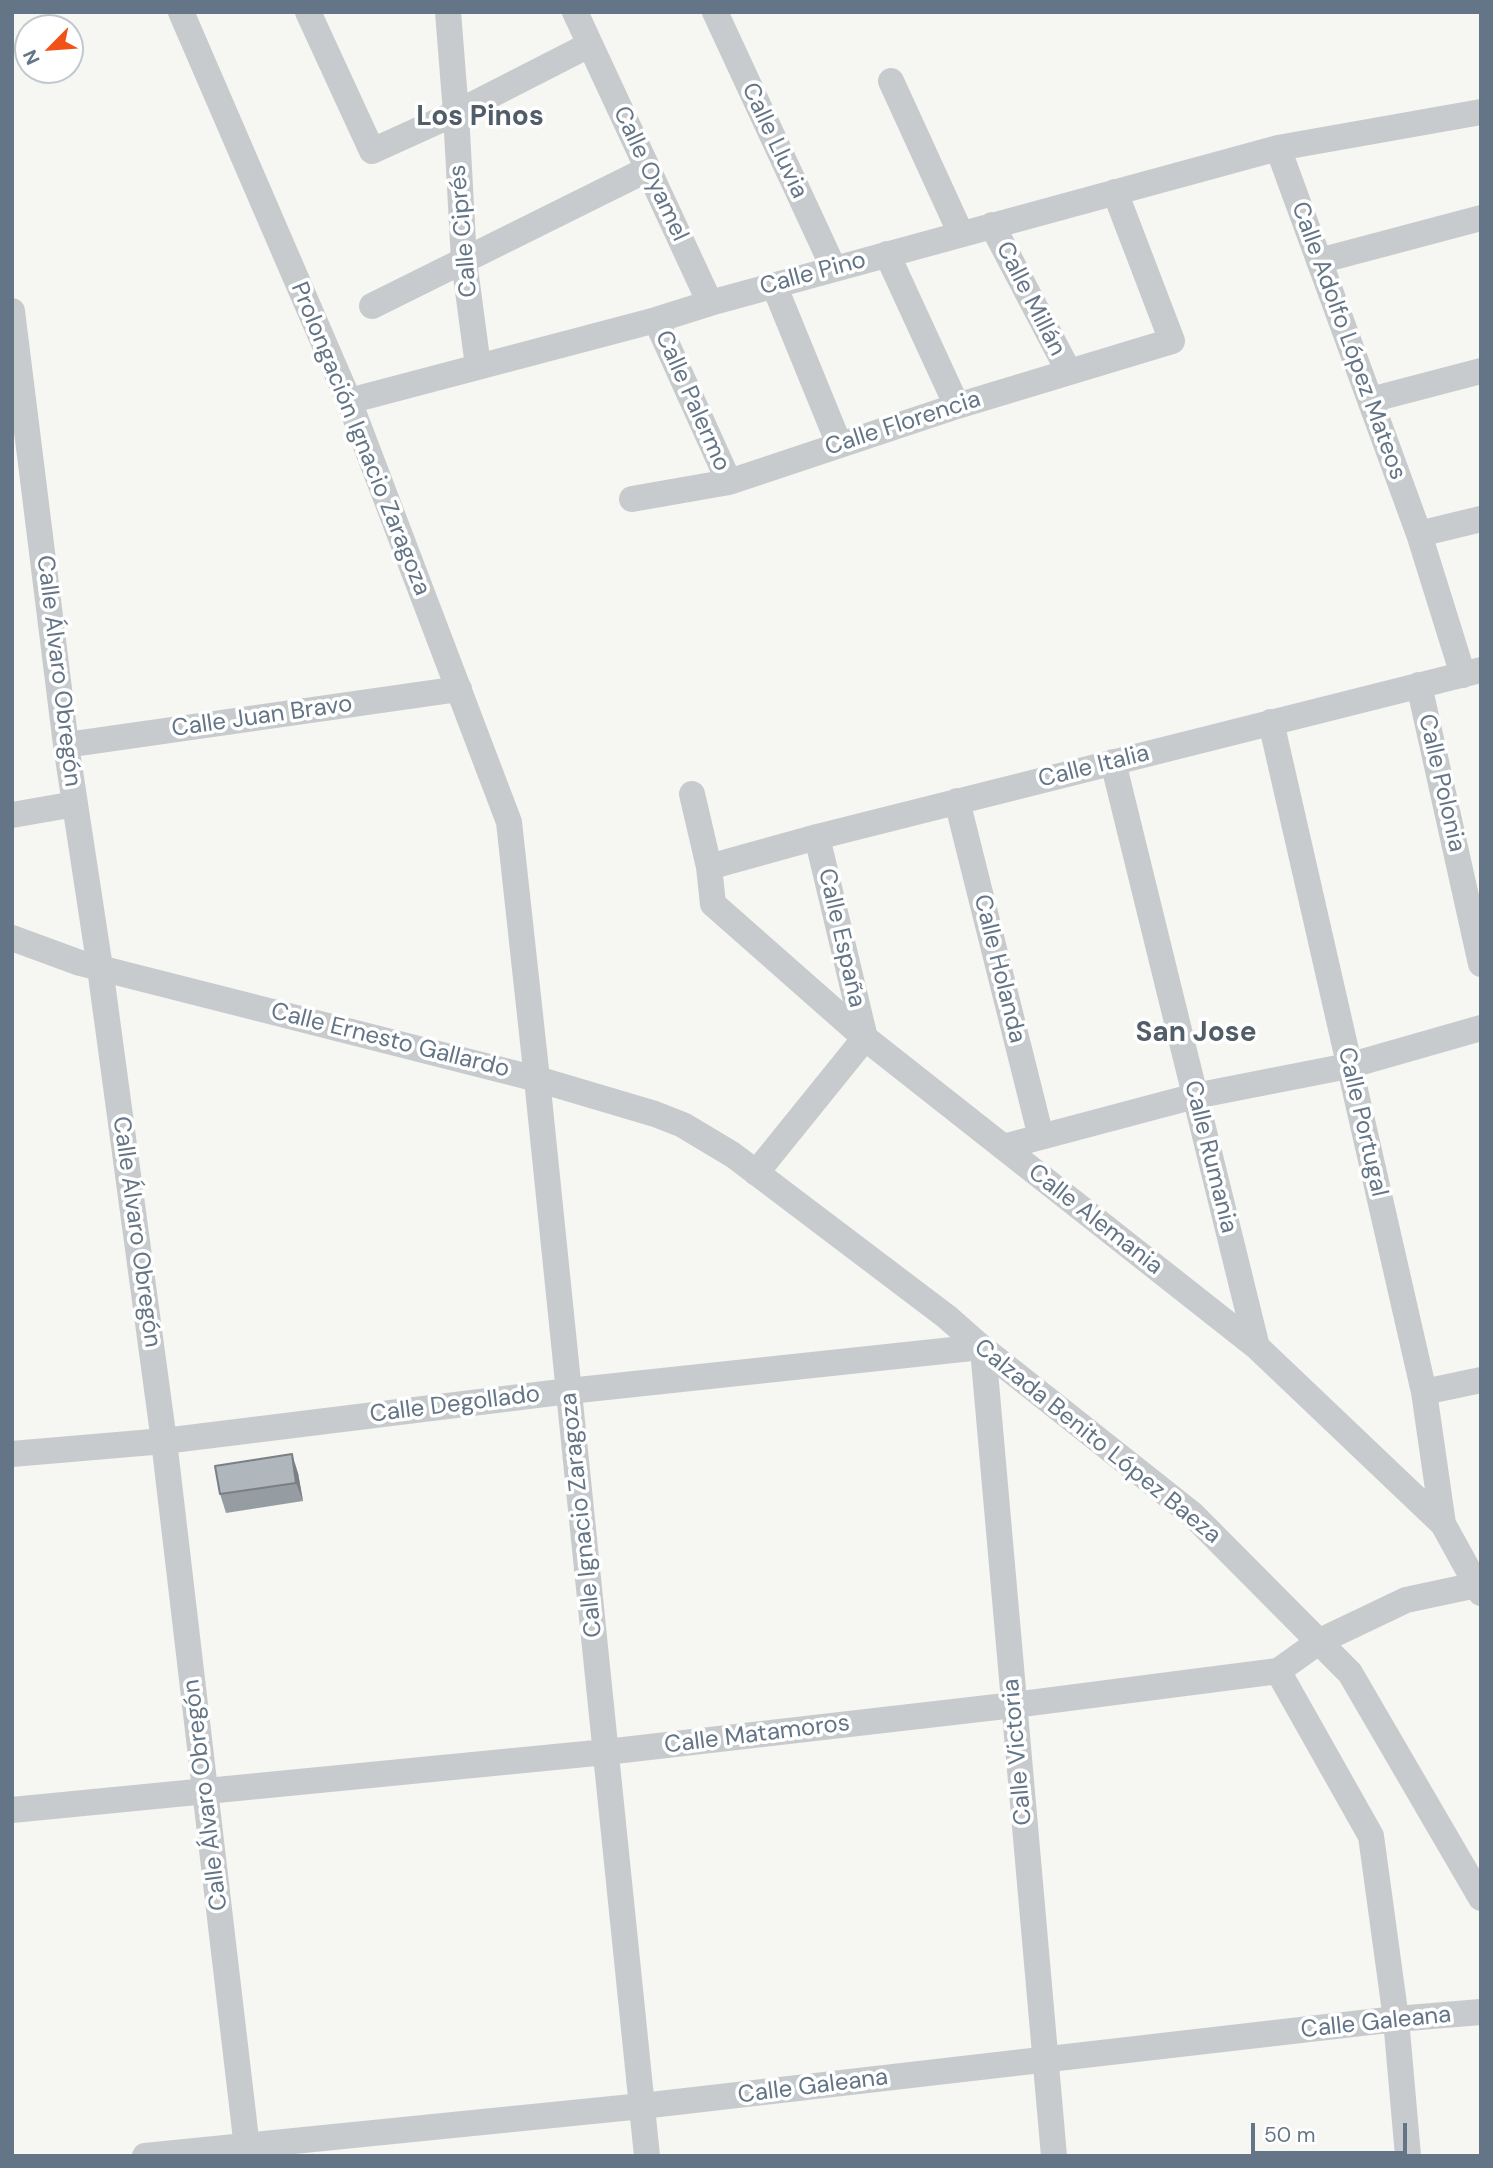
<!DOCTYPE html>
<html>
<head>
<meta charset="utf-8">
<style>
	body { margin:0 }
	#map { position:relative; width:1493px; height:2168px; overflow:hidden; background:#f6f6f2; font-family:"DM Sans",sans-serif }
	canvas { display:block }
	.frame { position:absolute; inset:0; border:14px solid #637586; pointer-events:none }
	.north { position:absolute; left:14px; top:14px; width:70px; height:70px; box-sizing:border-box; background:#fff; border:2px solid #c1c8cf; border-radius:50%; rotate:245deg; font-size:19px; font-weight:700; line-height:28px; text-align:center; color:#637586 }
	.north::after { content:''; display:block; margin:auto; width:24px; height:32px; background:#f05218; clip-path:polygon(50% 0,100% 100%,50% 72%,0 100%) }
	.scale { position:absolute; left:1251px; top:2123px; width:156px; height:32px; box-sizing:border-box; border:4px solid #637586; border-top:0; padding-left:9px; font-size:21px; line-height:24px; white-space:nowrap; color:#637586; -webkit-text-stroke:5px #fff; paint-order:stroke }
</style>
</head>
<body>
<div id="map">
<canvas width="1493" height="2168"></canvas>
<div class="frame"></div>
<div class="north">N</div>
<div class="scale">50 m</div>
</div>
<script>
const c = document.querySelector('canvas').getContext('2d');
c.lineJoin = 'round';
function stroke(path, color, width, dash) {
  c.strokeStyle = color;
  c.lineWidth = width;
  c.lineCap = dash ? 'butt' : 'round';
  c.setLineDash(dash || []);
  c.stroke(path);
}
function fillPath(path, color) {
  c.fillStyle = color;
  c.fill(path, 'evenodd');
}
function drawText(font, color, halo, rows, align = 'center') {
  c.font = font + ' "DM Sans",sans-serif';
  c.lineWidth = 7;
  c.setLineDash([]);
  c.textBaseline = 'middle';
  c.strokeStyle = halo;
  c.fillStyle = color;
  for (const [text, x, y, turn = 0] of rows) {
    c.save();
    c.translate(x, y);
    c.rotate((+turn || 0) * Math.PI / 180);
    c.textAlign = isNaN(turn) ? turn : align;
    if (halo) c.strokeText(text, 0, 0);
    c.fillText(text, 0, 0);
    c.restore();
  }
}
stroke(new Path2D(`
	M181,12L349,401L509,822L537,1079L647,2156
	M308,12L372,151L456,113L589,45
	M448,12L456,113L464,261L478,366
	M575,12L710,303
	M715,12L834,269
	M891,81L961,234
	M1278,148L1419,534L1463,675
	M992,225L1069,372
	M887,254L957,406
	M1319,261L1481,218
	M774,285L839,444
	M372,306L648,169
	M12,311L66,745L100,968L164,1441L248,2156
	M656,320L729,482
	M1370,400L1481,371
	M349,401L656,320L710,303L1278,148L1481,112
	M632,499L729,482L957,406L1172,341L1115,192
	M1419,534L1481,519
	M1419,685L1481,964
	M1271,722L1424,1392L1443,1524
	M66,745L459,689
	M1113,762L1257,1347
	M692,794L709,867L713,904L865,1038L1257,1347L1443,1524L1481,1593
	M957,801L1041,1137
	M12,815L75,804
	M709,867L817,837L1481,670
	M12,938L80,963L537,1079L655,1114L683,1125L733,1155L947,1317L981,1347L1192,1514L1350,1673L1481,1898
	M1003,1147L1195,1096L1348,1066L1481,1028
	M756,1173L865,1038L817,837
	M983,1349L1054,2156
	M1424,1392L1481,1380
	M12,1454L164,1441L569,1391L981,1347
	M1278,1671L1371,1836L1396,2019L1408,2156
	M12,1810L606,1752L1014,1705L1278,1671L1320,1641L1406,1600L1481,1584
	M145,2156L642,2106L1396,2019L1481,2012`), '#c8cbce', 26);
fillPath(new Path2D(`
	M298,1473L303,1501L226,1513L220,1494Z`), '#969da2');
fillPath(new Path2D(`
	M292,1454L298,1473L303,1501L296,1483Z`), '#7a7f84');
const building = new Path2D(`
	M292,1454L296,1483L220,1494L215,1466Z`);
fillPath(building, '#afb6bc');
stroke(building, '#7a7f84', 2);
drawText('24px', '#637586', '#fff', [
	["Calle Lluvia",774,141,65],
	["Calle Oyamel",650,174,65],
	["Calle Ciprés",464,231,-95],
	["Calle Pino",813,274,-15],
	["Calle Millán",1030,299,63],
	["Calle Adolfo López Mateos",1348,341,70],
	["Calle Palermo",692,401,66],
	["Calle Florencia",903,424,-18],
	["Prolongación Ignacio Zaragoza",360,439,68],
	["Calle Álvaro Obregón",58,671,83],
	["Calle Juan Bravo",262,717,-8],
	["Calle Italia",1094,767,-14],
	["Calle Polonia",1441,783,77],
	["Calle España",841,938,77],
	["Calle Holanda",999,969,76],
	["Calle Ernesto Gallardo",390,1041,14],
	["Calle Portugal",1362,1122,77],
	["Calle Rumania",1210,1157,76],
	["Calle Alemania",1095,1220,38],
	["Calle Álvaro Obregón",136,1232,82],
	["Calle Degollado",455,1405,-7],
	["Calzada Benito López Baeza",1097,1442,39],
	["Calle Ignacio Zaragoza",582,1515,-96],
	["Calle Matamoros",757,1735,-7],
	["Calle Victoria",1018,1752,-95],
	["Calle Álvaro Obregón",206,1795,-97],
	["Calle Galeana",1376,2023,-6],
	["Calle Galeana",813,2087,-7]
]);
drawText('bold 28px', '#515e6a', '#fff', [
	["Los Pinos",480,118],
	["San Jose",1196,1034]
]);
</script>
</body>
</html>
